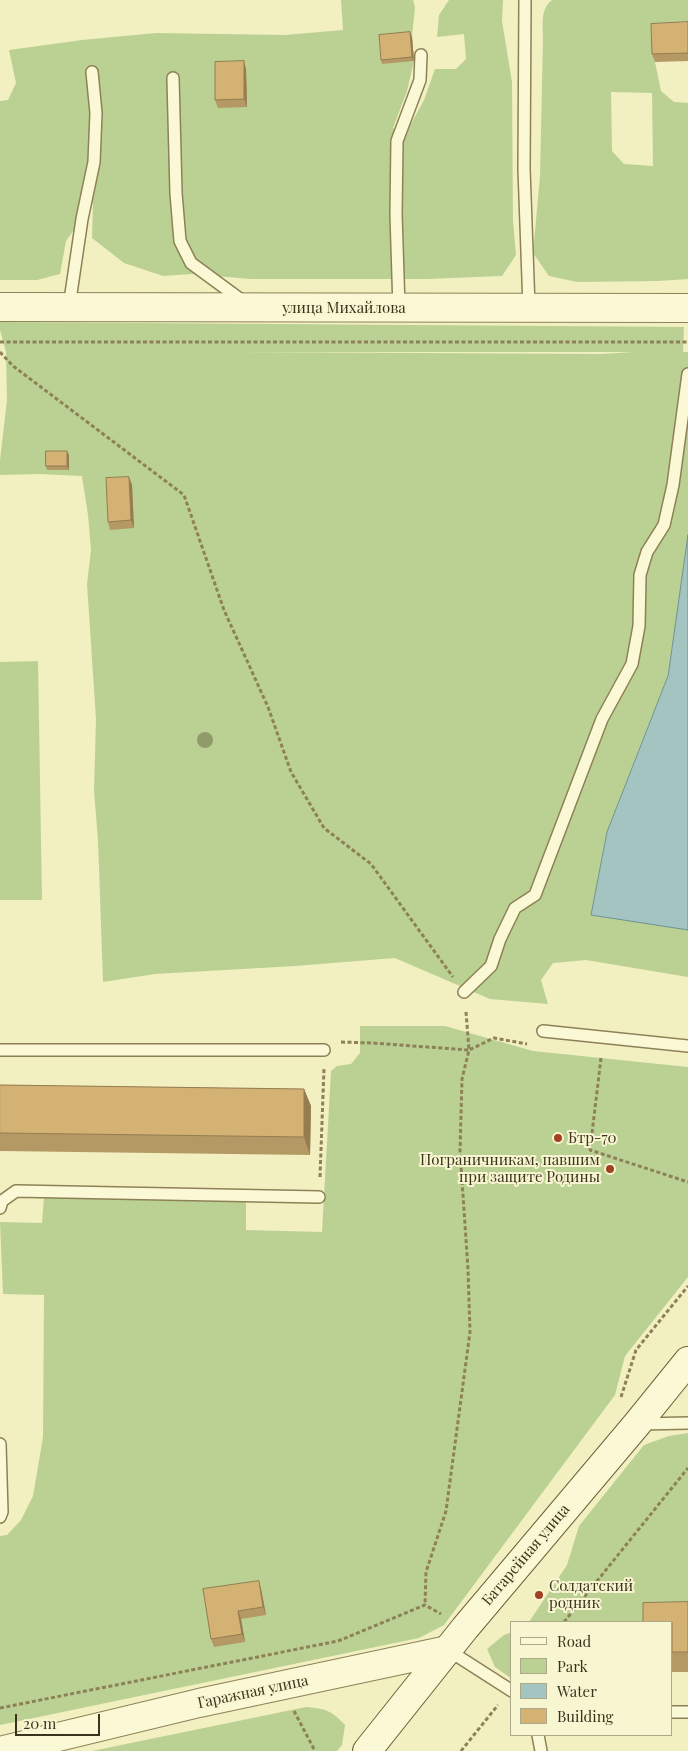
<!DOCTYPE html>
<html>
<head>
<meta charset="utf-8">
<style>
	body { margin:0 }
	#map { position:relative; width:688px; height:1751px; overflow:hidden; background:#f2efc1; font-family:"Playfair Display",serif }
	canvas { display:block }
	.legend { position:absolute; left:510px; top:1621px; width:162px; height:115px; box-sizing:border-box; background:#f8f6d1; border:1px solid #aca889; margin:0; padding:6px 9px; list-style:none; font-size:15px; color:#3b331c }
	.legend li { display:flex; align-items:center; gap:10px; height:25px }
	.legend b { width:25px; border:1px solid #aca889 }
	.scale { position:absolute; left:15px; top:1714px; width:85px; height:22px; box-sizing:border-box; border:2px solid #3b331c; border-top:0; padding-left:6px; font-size:15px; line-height:18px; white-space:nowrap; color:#3b331c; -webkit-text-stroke:4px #f8f6d1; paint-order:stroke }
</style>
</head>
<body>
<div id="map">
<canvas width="688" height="1751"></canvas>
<ul class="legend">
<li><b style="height:6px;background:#fbf9d5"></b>Road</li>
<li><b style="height:14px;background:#bbd194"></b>Park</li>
<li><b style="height:14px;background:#a4c4c2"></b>Water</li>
<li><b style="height:14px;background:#d3b274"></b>Building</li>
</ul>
<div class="scale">20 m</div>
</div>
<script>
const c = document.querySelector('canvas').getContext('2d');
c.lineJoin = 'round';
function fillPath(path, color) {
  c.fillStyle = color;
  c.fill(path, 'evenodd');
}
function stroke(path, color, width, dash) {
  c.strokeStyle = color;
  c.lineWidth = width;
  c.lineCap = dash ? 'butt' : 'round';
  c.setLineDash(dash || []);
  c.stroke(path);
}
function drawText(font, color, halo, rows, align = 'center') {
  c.font = font + ' "Playfair Display",serif';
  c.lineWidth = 4;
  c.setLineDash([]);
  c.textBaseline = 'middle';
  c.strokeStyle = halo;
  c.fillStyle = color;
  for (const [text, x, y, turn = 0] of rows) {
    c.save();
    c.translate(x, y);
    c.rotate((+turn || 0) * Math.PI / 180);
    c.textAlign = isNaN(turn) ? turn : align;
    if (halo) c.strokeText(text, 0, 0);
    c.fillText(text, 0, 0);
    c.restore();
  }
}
fillPath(new Path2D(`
	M341,0H413L415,7L412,37L414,61L407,91L393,128L406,133L424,100L435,69H456L466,59L464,34L437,37L439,15L449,0H503L502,21L512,82L513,221L516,255L502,276L427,279H251L191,274L163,276L124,263L92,238L93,203L66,241L60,274L37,280H0V101L8,100L16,83L9,50L82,40L156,33L285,35L343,30Z
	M552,0H688V31L655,62L661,91L674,102L688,103V279L658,281L577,282L549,276L533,253L540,176L543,38C543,25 540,9 552,0ZM611,92L652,93L653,166L624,164L612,151Z
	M0,322L684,327L683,352H688V535L668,676L607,832L591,915L688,930V977L586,960L553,963L541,980L548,1004L490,999L395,958L295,966L155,974L103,982L98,840L94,791L96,719L87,584L91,550L88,515L82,476L40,474L0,475V460L7,400L6,352L0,330ZM234,352H633L602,354Z
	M38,661L42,900H0V662Z
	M360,1026H445L533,1051L688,1067V1277L625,1356L615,1395L444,1625L419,1638L0,1725V1536L7,1535L21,1520L33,1496L43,1437L44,1295L3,1294L0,1222L42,1223L44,1197L246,1200V1230L322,1232L331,1071L337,1066L351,1064L360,1053Z
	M688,1433V1622H529L567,1565L579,1526L644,1445L669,1436Z
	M512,1632V1679L495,1667L487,1649L504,1635Z
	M306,1707C326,1709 331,1710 345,1725L342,1745L337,1751H92Z`), '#bbd194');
const water = new Path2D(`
	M688,535V930L591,915L607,832L668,676Z`);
fillPath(water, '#a4c4c2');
stroke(water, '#6a9392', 1);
const service = new Path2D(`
	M525,0L524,169L529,307
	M173,78L176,193L180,241L191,263L244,302
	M69,307L82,219L94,162L96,113L92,72
	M399,308L396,214L397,141L420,80L421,55
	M464,992L491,966L500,939L515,908L535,895L602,719L632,664L639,626L640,575L647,552L664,525L673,485L688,374
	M543,1031L688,1046
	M0,1050H324
	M0,1208L2,1201L16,1191L319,1197
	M640,1424L688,1423
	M0,1444L2,1512L0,1517
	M448,1650L512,1691
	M672,1712H688
	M538,1735L541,1751`);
const tertiary = new Path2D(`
	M0,307L688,308
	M0,1751L199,1703L448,1650`);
const secondary = new Path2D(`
	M367,1751L465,1628L637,1424L688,1361`);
stroke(service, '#8d8157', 14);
stroke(tertiary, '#8d8157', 30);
stroke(secondary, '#6f613a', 30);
stroke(new Path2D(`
	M0,342H688
	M0,352L13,366L184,495L224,610L268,707L291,772L324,828L371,864L453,977
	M466,1012L469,1050L494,1038L527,1044
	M341,1042L372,1043L469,1050L462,1079L460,1151L468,1269L470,1332L446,1511L426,1572L425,1605
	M601,1058L590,1150L688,1182
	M320,1177L324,1068
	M621,1397L636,1350L688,1286
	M564,1622L688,1468
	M0,1708L338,1641L425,1605L441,1614
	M294,1711L315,1751
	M461,1751L498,1705`), '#8d8157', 3, [4, 2.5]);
stroke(service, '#fbf9d5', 11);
stroke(tertiary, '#fbf9d5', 28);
stroke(secondary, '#fbf9d5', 28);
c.fillStyle = '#8f9c69';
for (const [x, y] of [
	[205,740]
]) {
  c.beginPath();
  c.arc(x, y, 8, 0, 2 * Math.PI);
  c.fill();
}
fillPath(new Path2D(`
	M688,22V61L655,62L652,54Z
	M410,32L412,37L414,61L382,64L381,60Z
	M246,69L247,107L218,108L215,100Z
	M69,455V470H47L46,466Z
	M129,477L132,485L134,528L110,530L108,522Z
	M0,1085L304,1089L311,1106L310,1155L0,1151Z
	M203,1589H261L266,1615L241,1619L245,1642L214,1647L211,1639Z
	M688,1602V1672H672V1622Z`), '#b59964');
fillPath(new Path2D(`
	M410,32L412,37L414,61L412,57Z
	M244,61L246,69L247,107L244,99Z
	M67,451L69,455V470L67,466Z
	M129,477L132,485L134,528L131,520Z
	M304,1089L311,1106L310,1155L304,1137Z
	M259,1581L261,1589L266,1615L263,1607Z
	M238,1611L241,1619L245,1642L242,1634Z`), '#947d51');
const building = new Path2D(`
	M688,22V53L652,54L651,24Z
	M410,32L412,57L381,60L379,35Z
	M244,61V99L215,100V62Z
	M46,451H67V466H46Z
	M129,477L131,520L108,522L106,478Z
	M0,1085L304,1089V1137L0,1133Z
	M259,1581L263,1607L238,1611L242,1634L211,1639L203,1589Z
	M688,1602V1652H672V1622H643V1603Z`);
fillPath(building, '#d3b274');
stroke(building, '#947d51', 1);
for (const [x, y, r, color] of [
	[558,1138,5,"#a14022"],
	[610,1169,5,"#a14022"],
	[539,1595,5,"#a14022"]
]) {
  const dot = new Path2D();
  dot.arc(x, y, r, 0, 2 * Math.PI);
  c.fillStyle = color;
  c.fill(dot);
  stroke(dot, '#f8f6d1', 2);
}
drawText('15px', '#3b331c', '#f8f6d1', [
	["улица Михайлова",344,308],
	["Батарейная улица",526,1555,-50],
	["Гаражная улица",253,1692,-12]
]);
drawText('15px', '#3b331c', '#f8f6d1', [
	["Бтр-70",568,1138],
	["Пограничникам, павшим",600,1160,"right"],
	["при защите Родины",600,1177,"right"],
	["Солдатский",549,1586],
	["родник",549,1603]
], 'left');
</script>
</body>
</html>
